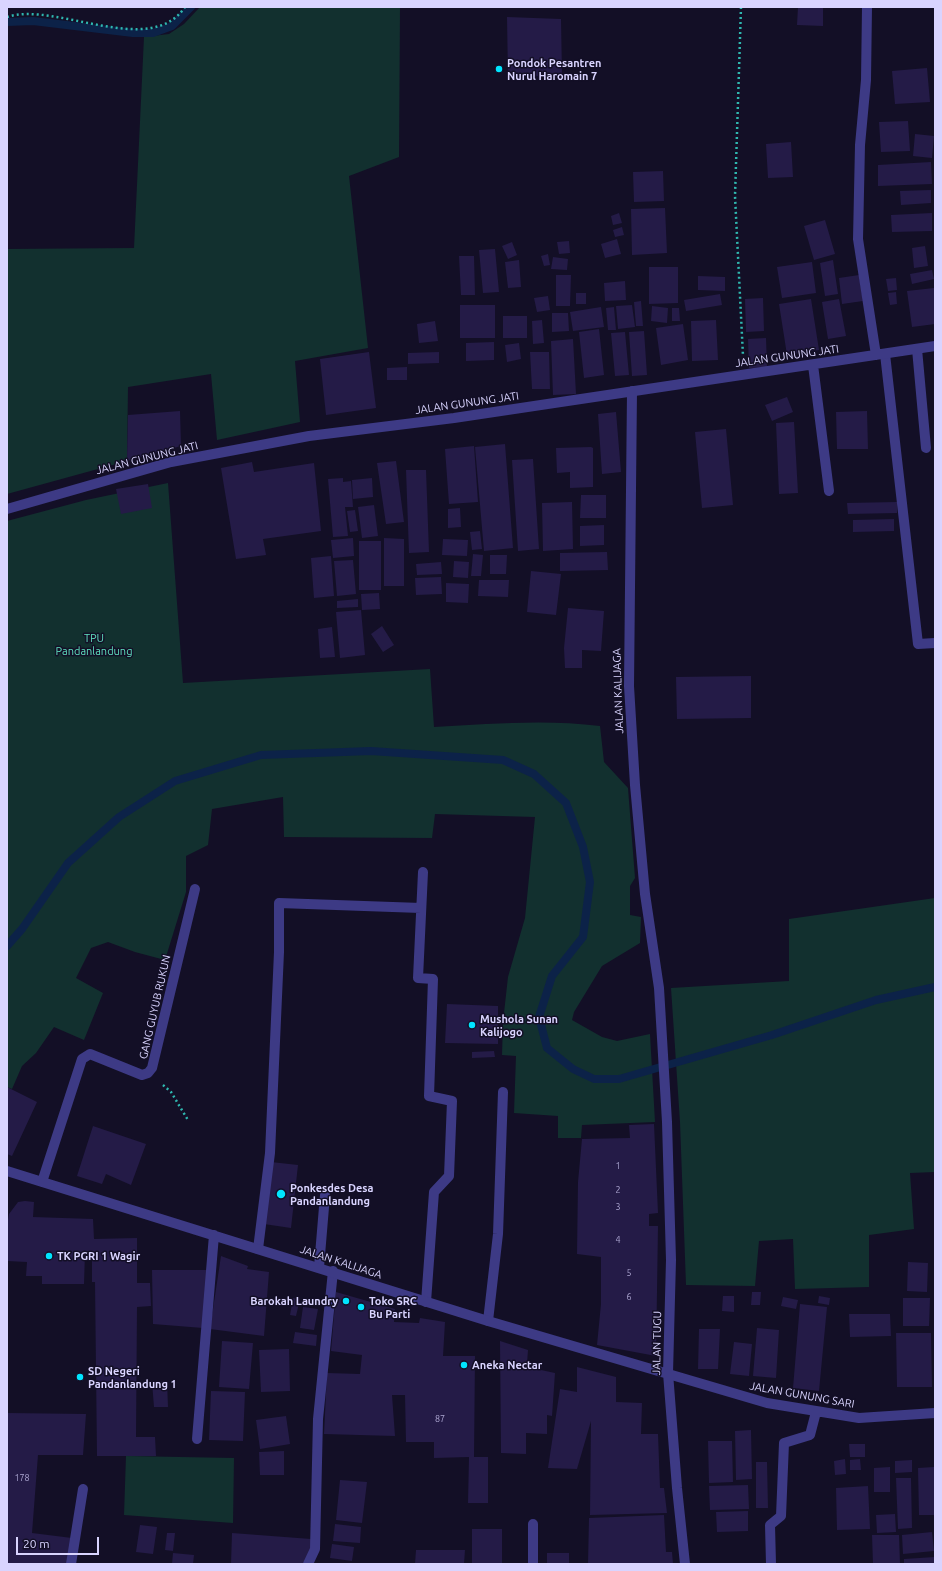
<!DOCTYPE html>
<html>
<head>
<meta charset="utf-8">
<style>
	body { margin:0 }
	#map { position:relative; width:942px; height:1571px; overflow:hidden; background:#130f26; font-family:Ubuntu,sans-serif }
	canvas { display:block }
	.frame { position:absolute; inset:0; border:8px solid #d9d4ff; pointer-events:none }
	.scale { position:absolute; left:16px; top:1537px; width:83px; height:18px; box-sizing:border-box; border:2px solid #d9d4ff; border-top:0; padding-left:5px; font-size:12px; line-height:14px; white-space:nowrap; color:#d9d4ff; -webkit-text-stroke:3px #130f26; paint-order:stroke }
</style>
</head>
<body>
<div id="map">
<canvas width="942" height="1571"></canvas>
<div class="frame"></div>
<div class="scale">20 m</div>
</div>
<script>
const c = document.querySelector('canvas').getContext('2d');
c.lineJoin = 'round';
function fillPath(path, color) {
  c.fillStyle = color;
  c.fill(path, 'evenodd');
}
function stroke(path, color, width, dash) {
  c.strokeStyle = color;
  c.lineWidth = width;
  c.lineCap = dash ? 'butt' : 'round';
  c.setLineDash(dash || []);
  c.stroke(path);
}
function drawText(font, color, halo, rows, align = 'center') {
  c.font = font + ' Ubuntu,sans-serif';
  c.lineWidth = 3;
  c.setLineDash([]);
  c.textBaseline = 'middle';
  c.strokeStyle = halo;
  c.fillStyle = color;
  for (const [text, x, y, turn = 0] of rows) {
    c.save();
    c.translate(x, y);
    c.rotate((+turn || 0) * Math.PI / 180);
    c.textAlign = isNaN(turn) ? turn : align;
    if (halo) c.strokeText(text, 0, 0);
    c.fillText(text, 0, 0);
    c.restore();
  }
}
fillPath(new Path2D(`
	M200,7H400L399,157L349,176L368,348L295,361L300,422L217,440L211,374L128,387L127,461L7,494V249L134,248L144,37L169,34L184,24Z
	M168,483L183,683L430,669L434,727C489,724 545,719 600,726L604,762L628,788L635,878L630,886V915L641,917L640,943L602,966L574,1012L572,1020L602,1037L617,1041L650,1034L655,1122L582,1125L581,1138H558V1116L514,1113L516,1056L502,1055L503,1022L508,977L525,918L535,817L435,814L432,838L284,837L283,797L212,809L208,845L186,856V892L165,960L135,952L108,942L91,948L76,978L103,993L84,1040L54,1027L36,1053L22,1066L12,1089L7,1087V521L86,500Z
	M935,898V1172L910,1173L914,1229L869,1235V1287L795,1289L793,1239L759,1241L755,1286L686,1285L680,1122L671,988L789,981V919Z
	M126,1456L234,1458L233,1523L124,1515Z`), '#12302f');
stroke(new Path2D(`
	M7,22L33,21L133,33H153L172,26L191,7
	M7,946L22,929L68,863L119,817L175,781L261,755L371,751L503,760L534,774L566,803L583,847L590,882L583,937L552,976L539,1017L547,1048L573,1069L594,1079H619L772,1035L876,1000L935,987`), '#0c2248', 8);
fillPath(new Path2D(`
	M798,7H823V26L797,25Z
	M507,17L561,19L562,75L508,77Z
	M927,68L930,102L895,104L892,71Z
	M908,121L910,151L881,152L879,122Z
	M915,134L934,136L932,158L913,156Z
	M791,142L793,177L768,178L766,144Z
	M931,162L932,184L878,186V165Z
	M663,171L664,201L634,202L633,172Z
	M931,190V203L901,205L900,191Z
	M665,208L667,253L632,255L631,209Z
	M619,213L622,223L613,225L611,216Z
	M932,213V231L892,232L891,215Z
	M825,220L835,254L814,260L804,226Z
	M622,227L624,235L615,237L613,230Z
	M617,239L621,254L605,258L601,244Z
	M569,241L570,253L559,254L557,242Z
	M512,242L517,255L508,259L502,246Z
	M925,246L928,266L914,268L912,248Z
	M495,249L499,292L483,293L479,250Z
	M548,254L550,265L544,266L541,256Z
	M459,256H474L475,295H461Z
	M553,257L568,259L567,270L551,269Z
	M519,260L521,287L508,288L505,262Z
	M833,260L838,294L825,296L820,263Z
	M812,262L816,293L782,298L777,267Z
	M649,267H678V303L649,304Z
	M932,270L934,279L912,284L910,274Z
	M556,275H571L570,306H556Z
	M859,275L863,301L842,304L839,278Z
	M698,276L725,277V291L698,290Z
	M896,278L897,290L888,291L886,279Z
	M625,281L626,300L605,301L604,283Z
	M934,288L935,324L912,327L907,291Z
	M896,292L897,304L890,305L888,293Z
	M576,293H586V304H576Z
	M720,294L722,305L686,311L684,300Z
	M548,296L550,310L537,312L534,298Z
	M763,298L764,331L746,332L745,299Z
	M811,299L819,350L787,355L779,304Z
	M839,299L846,336L828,339L822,302Z
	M641,301L643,326H636L634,302Z
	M460,305H495V338H460Z
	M632,305L635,327L618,329L616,306Z
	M652,306L668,308L667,323L651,321Z
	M601,307L604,327L573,331L570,312Z
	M614,307L616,330H608L606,308Z
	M672,308H679L680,321H672Z
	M552,313H568L569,331L552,332Z
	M503,316H527V338H503Z
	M542,320L544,343L533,344L532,321Z
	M716,320L718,360L692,361L691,321Z
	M435,321L438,341L419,343L417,324Z
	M683,324L688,360L661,365L656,328Z
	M599,329L604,375L584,378L579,332Z
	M644,331L647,375L632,376L629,332Z
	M625,332L629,375L615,376L611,333Z
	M766,338L767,367L749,368L748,339Z
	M573,339L576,394L553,395L551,341Z
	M494,342V360L466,361V343Z
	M519,343L521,359L507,362L505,345Z
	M369,352L376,408L326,415L320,359Z
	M439,352V363L408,364V353Z
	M530,352H549L550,389H532Z
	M407,367V380H387V368Z
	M787,397L793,412L772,421L765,405Z
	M180,411L181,446L127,461L128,415Z
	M867,411L868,449H837L836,412Z
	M616,412L621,472L602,474L598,414Z
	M794,422L798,493L779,494L776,423Z
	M726,429L733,505L702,508L695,432Z
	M505,444L513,548L484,551L475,447Z
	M474,446L478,502L449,504L445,449Z
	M591,447L593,448V487L570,488V472L557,473L556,448Z
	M533,459L539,549L518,551L512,460Z
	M396,461L404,522L386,524L377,463Z
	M252,462L254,472L314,463L321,531L263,539L266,555L236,559L221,468Z
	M406,470H426L429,552L409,553Z
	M343,478V482L351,481L353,507H345L348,536L333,537L328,479Z
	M372,478L373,497L353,499L352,480Z
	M148,484L152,508L121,514L116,489Z
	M581,495H606V518H580Z
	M572,502L573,549L543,551L542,503Z
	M897,502V513L848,514L847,503Z
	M374,505L378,536L362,538L358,507Z
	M460,508L461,527L448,528V509Z
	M355,510L358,531L350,532L347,511Z
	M894,519V531L853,532V520Z
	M604,525V545L580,546V526Z
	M480,531L482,549L472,550L470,532Z
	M353,538L354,556L333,558L331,540Z
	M384,538L404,539V586H384Z
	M443,539L468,540L467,556L442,555Z
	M359,541H381V590H359Z
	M607,552L608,570L560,571V553Z
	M473,554L483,555L481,576H471Z
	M490,555H507L506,574H490Z
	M331,556L334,596L314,598L311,558Z
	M353,560L356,594L337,596L334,561Z
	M454,561L469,562L468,578L453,577Z
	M441,562L442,574L417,575L416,564Z
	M531,571L561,574L556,615L527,612Z
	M441,577L442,594L416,595L415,578Z
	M479,580H509L508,597L478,596Z
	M446,583L469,584L468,603L446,602Z
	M379,593L380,609L362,610L361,594Z
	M358,599V607L337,608V601Z
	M568,608L604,611L601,651L582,650V668H565L564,648Z
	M361,610L365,655L340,658L336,612Z
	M382,626L394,645L383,652L371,634Z
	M332,627L335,657L320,658L318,629Z
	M751,676V718L677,719L676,677Z
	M447,1004L498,1006V1044L445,1043Z
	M494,1051L495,1057L472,1058V1052Z
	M7,1087L37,1102L12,1156L7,1154Z
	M654,1124L658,1213L649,1214V1226H658L656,1356L597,1345L601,1304V1257L577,1254L578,1182L582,1139L630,1138L629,1125Z
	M93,1126L146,1144L131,1185L106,1174L102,1184L77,1176Z
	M271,1162L298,1165L291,1228L264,1224Z
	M25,1201L34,1202L33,1217L93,1219L94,1239L137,1238V1283H150L151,1306L137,1307L136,1437H155L156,1456H97L95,1282H92V1252H85L84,1284H42V1276H26L27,1262L7,1261V1225L9,1214L18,1202Z
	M221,1256L248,1266L247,1269L269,1272L264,1336L210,1329Z
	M908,1262L928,1263L927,1292L907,1291Z
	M152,1270H209L203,1328L153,1324Z
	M336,1292L395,1309L394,1322L419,1323L420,1318L445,1322L443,1356H475L474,1457H488V1503H468L469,1457L434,1458V1442H406L405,1395H392L395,1436L324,1434L327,1373L360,1374L362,1355L331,1351Z
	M752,1292H761L760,1305H751Z
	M723,1296H734V1312L722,1311Z
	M819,1296L830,1298L829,1305L818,1303Z
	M783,1297L798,1300L796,1309L781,1306Z
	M293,1298L300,1299L296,1316L290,1315Z
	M903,1298H930L929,1326H903Z
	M800,1304L827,1307L819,1391L793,1388Z
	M303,1307L318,1309L314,1330L300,1328Z
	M849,1314H890L891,1336L850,1337Z
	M757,1328L779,1330L776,1378L753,1376Z
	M699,1329H720L718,1369H698Z
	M295,1332L317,1335L316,1346L293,1343Z
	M896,1333H931L932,1387H897Z
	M222,1341L253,1343L249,1389L219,1387Z
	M500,1341L528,1350L527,1364L542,1365L541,1370L555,1373L552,1416L547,1415V1434L526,1433V1454L501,1453Z
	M734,1342L752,1344L749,1376L730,1374Z
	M289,1349L290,1391L261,1392L259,1350Z
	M577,1367L616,1377V1402L642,1403L641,1434H658L660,1488H664L667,1513L590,1515L591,1421L577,1469L548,1468L560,1389L577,1392Z
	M167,1381L168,1407H154L152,1382Z
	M211,1391L245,1392L243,1441L209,1440Z
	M7,1413L86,1414L83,1455H38L32,1533L72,1538L68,1564H7Z
	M286,1416L290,1444L260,1449L256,1420Z
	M751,1430L752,1479L736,1480L735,1431Z
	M708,1441H732L733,1482L709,1483Z
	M849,1444H865V1457H850Z
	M284,1451V1475H260L259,1452Z
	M845,1459L846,1474L835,1475L834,1461Z
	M860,1459L861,1470H850V1460Z
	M912,1460V1472L895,1473V1461Z
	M756,1462H767L768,1508H756Z
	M890,1467V1492H874V1468Z
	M934,1467L935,1515H919L918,1468Z
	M896,1478H911L912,1528L898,1529Z
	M340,1480L367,1482L362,1523L336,1520Z
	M748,1485L749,1509L710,1510L709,1486Z
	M868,1486L870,1529L837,1530L836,1488Z
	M748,1511V1531L717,1532L716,1512Z
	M895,1514L896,1532L877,1533L876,1515Z
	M664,1515L666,1552H672L673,1564H588L589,1518Z
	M335,1524L361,1527L360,1543L333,1541Z
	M140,1525L157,1527L153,1554L136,1552Z
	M472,1529H502V1564H472Z
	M932,1532L934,1551L903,1554L902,1535Z
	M167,1533H175L173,1551L165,1550Z
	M232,1533L311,1539V1551L304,1564H231Z
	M872,1535H899L900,1564H873Z
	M332,1544L354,1547L352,1561L330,1558Z
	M416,1550H465L464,1564H415Z
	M173,1553L194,1555L193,1564H172Z
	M547,1553H569V1564H547Z
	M935,1557V1564H904V1559Z`), '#241b47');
stroke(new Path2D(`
	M741,7L735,196L743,356
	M7,17C56,1 150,59 185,7
	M163,1085L171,1092L188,1120`), '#2fb8b0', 2.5, [2, 3]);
stroke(new Path2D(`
	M885,354L918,644L935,643
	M423,872L418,978L433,979L429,1096L452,1101L449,1176L434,1192L426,1302
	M258,1249L270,1153L279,952V903L421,908
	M319,1267L325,1195
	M488,1321L498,1234L503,1092
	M533,1524V1564
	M71,1564L83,1489
	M308,1564L315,1549L318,1419L333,1271`), '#3d3a85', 10);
stroke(new Path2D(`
	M867,7L866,80L860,145L858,239L876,355
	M917,349L926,448
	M813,365L829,491
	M632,391L629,686L635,785L645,894L659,988L667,1122L671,1260L668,1373L677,1488L685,1564
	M7,509L171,462L309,436L454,418L935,346
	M7,1171L488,1321L767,1403L859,1418L935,1413
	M42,1182L82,1059L90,1054L142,1075L148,1073L152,1068L195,889
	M197,1439L214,1235
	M771,1564L770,1525L781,1516L784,1443L810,1435L816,1412`), '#3d3a85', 10);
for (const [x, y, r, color] of [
	[499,69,4,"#00e5ff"],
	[472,1025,4,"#00e5ff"],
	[281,1194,5,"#00e5ff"],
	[49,1256,4,"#00e5ff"],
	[346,1301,4,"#00e5ff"],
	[361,1307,4,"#00e5ff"],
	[464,1365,4,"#00e5ff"],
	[80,1377,4,"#00e5ff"]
]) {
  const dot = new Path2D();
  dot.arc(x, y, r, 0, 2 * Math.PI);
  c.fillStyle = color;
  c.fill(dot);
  stroke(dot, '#130f26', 1.5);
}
drawText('9px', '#aca6d1', null, [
	["1",618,1166],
	["2",618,1190],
	["3",618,1207],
	["4",618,1240],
	["5",629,1273],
	["6",629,1297],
	["87",440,1419],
	["178",22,1478]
]);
drawText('bold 11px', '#d9d4ff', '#130f26', [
	["Pondok Pesantren",507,63],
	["Nurul Haromain 7",507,76],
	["Mushola Sunan",480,1019],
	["Kalijogo",480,1032],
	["Ponkesdes Desa",290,1188],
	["Pandanlandung",290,1201],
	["TK PGRI 1 Wagir",57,1256],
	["Barokah Laundry",338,1301,"right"],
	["Toko SRC",369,1301],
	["Bu Parti",369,1314],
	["Aneka Nectar",472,1365],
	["SD Negeri",88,1371],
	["Pandanlandung 1",88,1384]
], 'left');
drawText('11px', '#d9d4ff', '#130f26', [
	["JALAN GUNUNG JATI",787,356,-8],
	["JALAN GUNUNG JATI",467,403,-8],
	["JALAN GUNUNG JATI",147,458,-14],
	["JALAN KALIJAGA",618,691,-92],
	["GANG GUYUB RUKUN",155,1007,-77],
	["JALAN KALIJAGA",341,1262,18],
	["JALAN TUGU",657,1343,-89],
	["JALAN GUNUNG SARI",802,1395,10]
]);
drawText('11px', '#5fe0c0', '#130f26', [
	["TPU",94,638],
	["Pandanlandung",94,651]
]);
</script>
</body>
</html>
